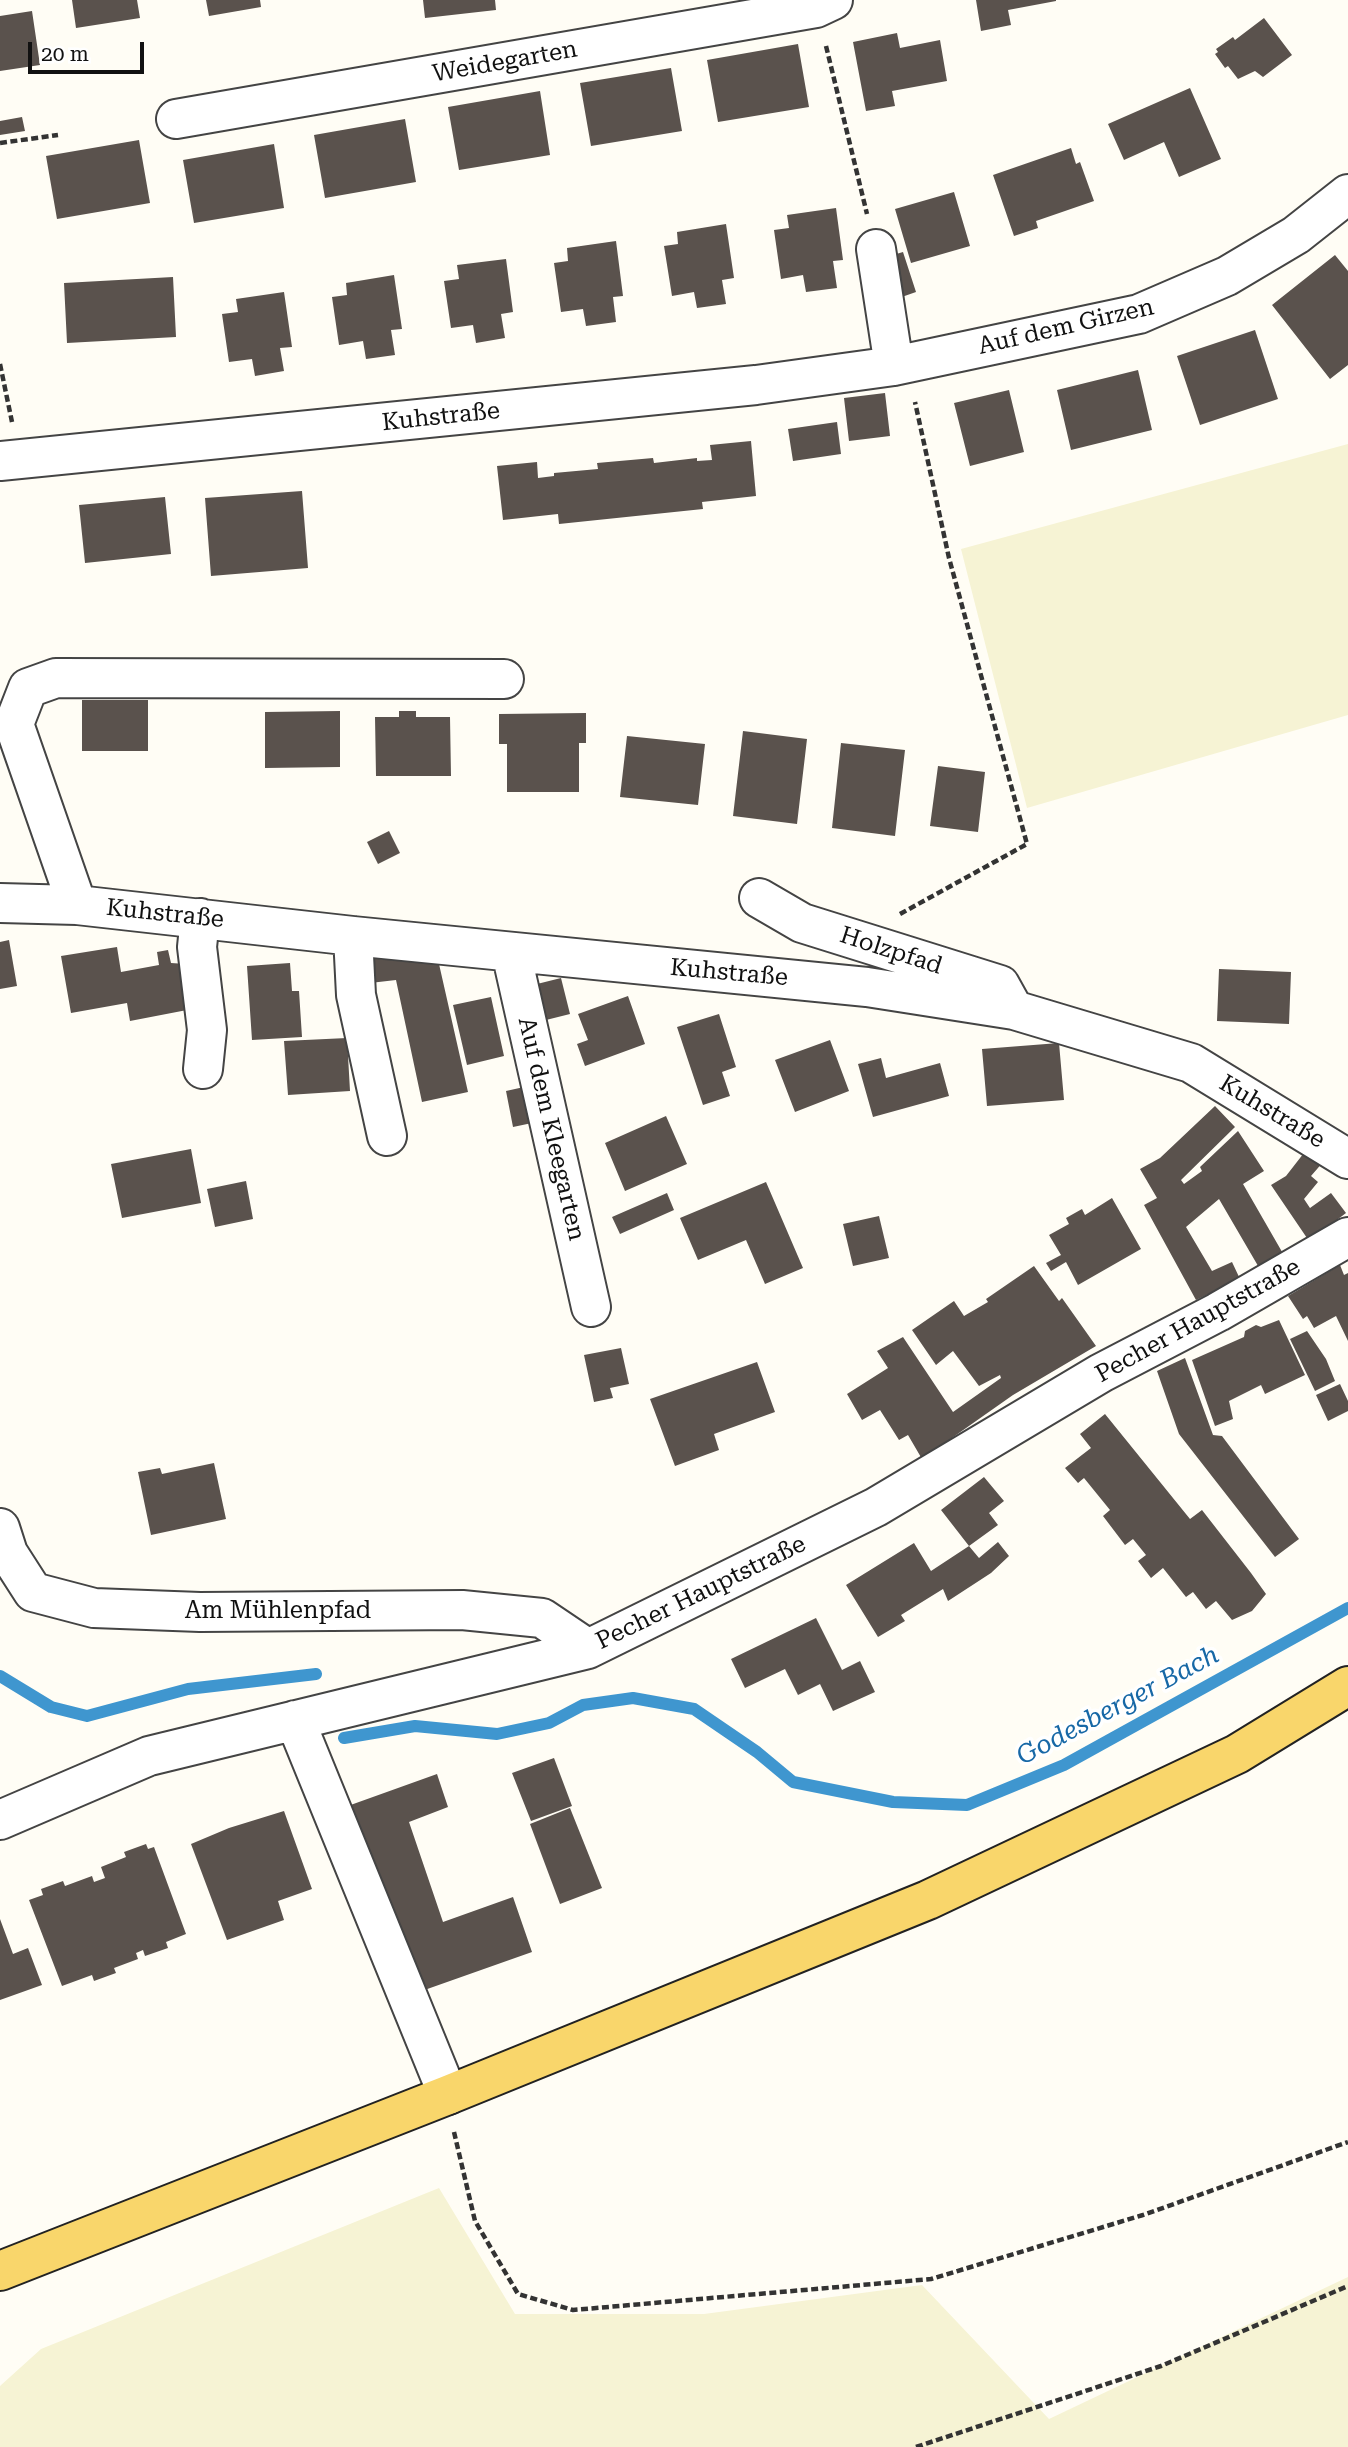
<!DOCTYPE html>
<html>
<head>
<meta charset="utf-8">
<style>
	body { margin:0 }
	#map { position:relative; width:1348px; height:2447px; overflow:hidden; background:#fffdf5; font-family:"Roboto Serif",serif }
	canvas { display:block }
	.scale { position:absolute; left:28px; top:42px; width:116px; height:32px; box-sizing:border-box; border:4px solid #111; border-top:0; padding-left:9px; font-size:21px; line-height:24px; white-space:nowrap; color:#111; -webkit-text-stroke:5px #fff; paint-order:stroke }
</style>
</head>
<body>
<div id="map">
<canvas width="1348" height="2447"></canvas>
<div class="scale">20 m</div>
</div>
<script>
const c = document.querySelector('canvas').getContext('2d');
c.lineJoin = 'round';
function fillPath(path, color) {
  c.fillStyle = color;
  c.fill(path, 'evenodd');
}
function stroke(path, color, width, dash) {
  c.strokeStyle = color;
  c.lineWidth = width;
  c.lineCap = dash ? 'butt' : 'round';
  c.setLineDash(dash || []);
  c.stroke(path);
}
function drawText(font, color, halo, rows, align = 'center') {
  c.font = font + ' "Roboto Serif",serif';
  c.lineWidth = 7;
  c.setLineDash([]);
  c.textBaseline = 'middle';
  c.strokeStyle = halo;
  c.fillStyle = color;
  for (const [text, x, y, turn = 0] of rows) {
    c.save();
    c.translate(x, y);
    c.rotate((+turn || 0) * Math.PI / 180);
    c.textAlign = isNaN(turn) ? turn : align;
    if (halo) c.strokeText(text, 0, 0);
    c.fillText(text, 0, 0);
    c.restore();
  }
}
fillPath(new Path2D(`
	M1348,444V715L1027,808L961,549Z
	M439,2188L515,2314H704L922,2285L1049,2419L1348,2277V2447H0V2386L41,2349Z`), '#f6f3d4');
stroke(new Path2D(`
	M0,1676L51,1707L87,1716L188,1689L316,1674
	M344,1738L415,1726L497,1734L549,1723L583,1705L633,1698L694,1709L757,1752L793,1782L893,1802L967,1805L1064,1765L1348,1608`), '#3f96cf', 12);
fillPath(new Path2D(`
	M72,0H137L140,18L76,28Z
	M206,0H260L261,7L209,16Z
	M423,0H495L496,10L425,18Z
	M976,0H1056V1L1008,10L1011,25L981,31Z
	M32,11L40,65L0,71V16Z
	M1264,18L1292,55L1263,77L1255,71L1238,79L1228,66L1225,68L1215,54L1218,52L1216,49L1233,37L1235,40Z
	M897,33L900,48L940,40L947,81L892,91L895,106L866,111L853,42Z
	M798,44L809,107L718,122L707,60Z
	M671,68L682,131L591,146L580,83Z
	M1190,88L1221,159L1179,177L1164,142L1124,160L1108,124Z
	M540,91L550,155L459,170L448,107Z
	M22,117L25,131L0,135V121Z
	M405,119L416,182L325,198L314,135Z
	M139,140L150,203L57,219L46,156Z
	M274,144L284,208L194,223L183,160Z
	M1071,148L1076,164L1080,162L1094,201L1036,221L1038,228L1014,236L993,175Z
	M954,192L970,246L911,263L895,209Z
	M836,208L843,260L833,261L837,288L806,292L803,275L781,279L774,230L789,228L787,215Z
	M726,224L734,278L722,280L726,304L697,308L694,292L672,296L664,246L678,244L677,232Z
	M616,241L623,296L613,297L616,322L586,326L583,309L561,312L554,263L568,261L567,248Z
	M903,252L916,292L896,299L883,258Z
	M1335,255L1348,271V365L1330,379L1272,305Z
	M506,259L513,312L501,314L505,338L476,343L473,325L451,328L444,281L459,279L457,265Z
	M394,275L402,329L391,330L395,355L366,359L363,341L339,345L332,297L347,295L346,283Z
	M173,277L176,337L67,343L64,283Z
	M284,292L292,347L280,348L284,371L255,376L252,359L229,362L222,314L238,312L236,299Z
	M1255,330L1278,399L1200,425L1177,356Z
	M1138,370L1152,430L1071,450L1057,390Z
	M1009,390L1024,452L970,466L954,403Z
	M885,393L890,436L849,441L844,398Z
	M837,422L841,454L793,461L788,429Z
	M751,441L756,496L702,502L703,509L559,524L558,514L503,520L497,466L537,462L538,478L554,476V473L598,469L597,463L653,458L654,463L697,458V461L712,460L710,445Z
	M302,491L308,568L211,576L205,498Z
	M165,497L171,554L85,563L79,505Z
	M82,700H148V751H82Z
	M340,711V767L265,768V712Z
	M399,711H416V717H450L451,776H376L375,717H399Z
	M586,713V743H579V792H507V744H499V714Z
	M743,731L807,739L797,824L733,816Z
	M627,736L705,744L698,805L620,797Z
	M841,743L905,750L895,836L832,828Z
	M938,766L985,772L978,832L930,826Z
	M389,831L400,853L378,864L367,842Z
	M9,940L17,986L0,989V942Z
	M117,947L121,972L159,965L157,952L168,950L171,963L186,964L187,1010L130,1021L127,1003L71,1013L61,956Z
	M367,958L439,964L468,1092L422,1102L396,980L370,983Z
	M290,963L292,991H299L302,1037L252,1040L247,966Z
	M1219,969L1291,972L1289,1024L1217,1021Z
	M561,978L570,1014L542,1021L533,985Z
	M628,996L645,1044L585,1066L577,1044L588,1040L578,1014Z
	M491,997L504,1056L467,1065L453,1005Z
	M719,1014L736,1067L722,1072L730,1096L703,1105L677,1027Z
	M347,1038L350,1091L288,1095L284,1041Z
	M830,1040L849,1091L795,1112L775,1060Z
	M1059,1043L1064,1100L987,1106L982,1049Z
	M881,1058L886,1078L940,1063L949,1096L873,1117L858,1064Z
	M524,1087L532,1123L513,1127L506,1091Z
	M1215,1106L1235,1127L1181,1180L1184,1184L1202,1171L1200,1167L1238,1131L1264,1171L1243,1184L1285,1257L1261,1271L1219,1199L1186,1227L1212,1271L1232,1262L1240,1279L1196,1300L1144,1205L1157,1198L1140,1169L1160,1158Z
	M666,1116L687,1164L625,1191L605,1143Z
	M191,1149L201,1203L122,1218L111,1164Z
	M1307,1149L1324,1161L1311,1176L1318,1182L1304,1199L1310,1208L1331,1193L1346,1213L1309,1241L1271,1185L1286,1176Z
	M246,1181L253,1219L215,1227L207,1189Z
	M766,1182L803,1268L765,1284L746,1240L698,1260L680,1218Z
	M667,1193L674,1210L620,1234L612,1217Z
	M1112,1198L1141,1249L1078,1285L1066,1262L1051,1271L1046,1263L1061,1255L1049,1235L1069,1224L1066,1218L1082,1209L1085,1215Z
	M879,1216L889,1258L853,1266L843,1224Z
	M1340,1265L1344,1275L1348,1273V1341L1336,1316L1314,1328L1307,1316L1303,1319L1288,1296Z
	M1034,1266L1059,1301L1062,1298L1096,1346L1013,1395L922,1459L908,1435L899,1440L880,1410L862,1420L847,1394L888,1368L877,1351L903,1337L953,1412L1001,1378L1000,1375L979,1386L953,1351L936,1365L912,1330L954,1301L964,1316L988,1302L986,1299Z
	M1279,1320L1305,1375L1265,1394L1261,1385L1229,1401L1233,1419L1215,1426L1192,1360L1244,1337L1245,1331L1256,1325L1261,1327Z
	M1307,1331L1326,1359L1335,1381L1315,1391L1290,1339Z
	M621,1348L629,1384L610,1388L613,1398L594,1402L584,1355Z
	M1185,1358L1213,1435L1222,1436L1299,1539L1275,1557L1179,1434L1157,1371Z
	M757,1362L775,1412L714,1434L719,1450L675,1466L650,1399Z
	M1340,1384L1348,1401V1411L1328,1421L1316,1395Z
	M1105,1414L1190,1519L1202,1510L1251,1573L1266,1594L1252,1611L1232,1620L1216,1601L1206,1609L1193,1592L1186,1597L1163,1568L1151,1578L1138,1561L1146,1555L1133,1539L1125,1545L1103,1516L1110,1510L1084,1478L1078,1483L1065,1468L1091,1448L1080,1434Z
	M214,1463L226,1519L151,1535L138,1472L160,1468L162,1474Z
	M984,1477L1004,1501L989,1513L998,1525L969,1546L941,1510Z
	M998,1542L1009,1556L991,1573L948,1601L943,1589L901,1615L905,1621L878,1637L846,1585L914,1543L931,1571L969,1546L979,1558Z
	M816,1618L842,1670L860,1661L875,1692L833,1711L820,1684L798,1695L785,1669L745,1688L731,1659Z
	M554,1758L572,1806L531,1821L512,1773Z
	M437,1774L448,1807L409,1822L443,1922L513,1897L532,1952L416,1993L345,1807Z
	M570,1808L602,1888L560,1904L530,1824Z
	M284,1811L312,1889L278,1901L284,1920L227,1940L191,1844L229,1828Z
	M146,1844L148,1849L154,1847L186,1934L166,1942L168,1948L145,1956L143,1950L136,1953L138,1959L114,1968L116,1973L94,1981L92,1975L62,1986L29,1900L43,1895L41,1889L63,1881L65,1886L92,1876L94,1882L105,1878L101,1867L126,1857L124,1852Z
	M0,1919L13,1954L28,1948L42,1985L0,2000Z`), '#5a524d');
const minor = new Path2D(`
	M176,119L816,8L833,0
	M876,249L894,366
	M0,461L756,385L894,366L1139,314L1227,276L1296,235L1348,194
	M759,898L802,923L1000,985L1010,1003
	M0,903L77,905L353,936L867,987L1014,1010L1191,1063L1348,1159
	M77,905L14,724L28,688L56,678L504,679
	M200,918L197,947L207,1030L203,1069
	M353,936L356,995L387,1136
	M511,952L591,1307
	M0,1528L8,1553L33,1592L94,1608L200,1612L462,1610L542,1618L588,1649
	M295,1720L448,2095
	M0,1820L149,1756L588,1649L876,1507L1101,1373L1218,1312L1348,1237`);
const major = new Path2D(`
	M0,2271L448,2095L928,1900L1237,1754L1348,1686`);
stroke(minor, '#444', 42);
stroke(major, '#222', 42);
stroke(new Path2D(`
	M826,46L867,214
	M0,143L58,135
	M0,364L12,422
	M900,914L1027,844L949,558L915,402
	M454,2132L475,2221L518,2294L573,2310L931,2279L1143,2215L1348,2142
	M916,2447L1161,2366L1348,2286`), '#333', 4.5, [7, 3.5]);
stroke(minor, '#fff', 38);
stroke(major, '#f9d66b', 38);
drawText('24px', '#111', '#fff', [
	["Weidegarten",505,62,-10],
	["Auf dem Girzen",1066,327,-13],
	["Kuhstraße",441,417,-6],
	["Kuhstraße",165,914,6],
	["Holzpfad",891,951,18],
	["Kuhstraße",729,973,5],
	["Kuhstraße",1272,1112,31],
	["Auf dem Kleegarten",551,1129,77],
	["Pecher Hauptstraße",1198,1321,-29],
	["Pecher Hauptstraße",701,1593,-26],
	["Am Mühlenpfad",278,1611]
]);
drawText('italic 26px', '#1768a6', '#fff', [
	["Godesberger Bach",1118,1706,-28]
]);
</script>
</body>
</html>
